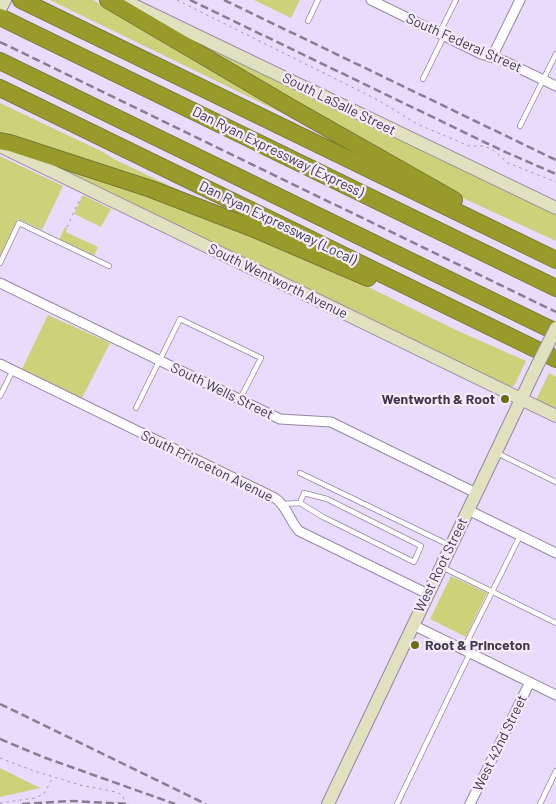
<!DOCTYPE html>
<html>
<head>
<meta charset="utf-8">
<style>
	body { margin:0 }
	canvas { display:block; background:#e9dbfb }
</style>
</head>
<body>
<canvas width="556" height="804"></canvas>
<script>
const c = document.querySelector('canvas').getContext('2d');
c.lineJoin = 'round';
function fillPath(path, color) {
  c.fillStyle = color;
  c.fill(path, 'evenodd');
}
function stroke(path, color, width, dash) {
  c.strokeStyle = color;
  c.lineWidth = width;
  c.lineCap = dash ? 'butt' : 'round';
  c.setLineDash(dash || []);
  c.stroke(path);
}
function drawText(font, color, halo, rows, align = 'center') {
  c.font = font + ' Barlow,sans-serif';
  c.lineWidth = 4.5;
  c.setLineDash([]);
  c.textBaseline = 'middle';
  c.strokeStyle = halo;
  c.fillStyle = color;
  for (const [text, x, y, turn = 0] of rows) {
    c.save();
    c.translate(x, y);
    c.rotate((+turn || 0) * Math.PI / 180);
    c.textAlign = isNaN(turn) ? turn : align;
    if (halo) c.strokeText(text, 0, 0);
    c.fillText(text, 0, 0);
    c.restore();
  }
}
fillPath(new Path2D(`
	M50,0H93L288,111L286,115Z
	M254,0H300L291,18Z
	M156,21L556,215V241L463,198L423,176L340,125L303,108Z
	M0,103L103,152L114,159L191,196L171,191L0,133Z
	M0,156L63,186L42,230L18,219L0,258Z
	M64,166L104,179L307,257L456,330L526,361L514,386H509L62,169Z
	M83,195L111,209L101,227L74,214Z
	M65,227L67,228L66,232L98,247L94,256L59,240Z
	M48,315L110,343L82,398L22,369Z
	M549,373L556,377V409L536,400Z
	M451,576L487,593L466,637L430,619Z
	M0,768L40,788L0,797Z`), '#cdd17a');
const lane = new Path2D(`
	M308,21L318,0
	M439,34L456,0
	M423,79L444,36
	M520,126L556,54
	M0,263L19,223L109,266
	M0,396L13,370
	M136,408L180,319L261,358L240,399
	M497,453L556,482
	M300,473L449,545
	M283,504L300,503L323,517L414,562L421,546L327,499L304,493L300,503
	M442,567L556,623
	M463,650L520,536
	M397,804L470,653
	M540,804L556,771`);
const street = new Path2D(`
	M371,0L481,54L504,61L556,86
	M492,57L520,0
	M0,283L280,419L331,422L476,493
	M0,364L275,498C287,506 289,520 299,531L428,594
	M468,510L556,553
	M413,625L556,695
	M470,804L530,682`);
const secondary = new Path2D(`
	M123,0L556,208
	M0,9L5,0
	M4,148L556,416
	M328,804L536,368`);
const highway = new Path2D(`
	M21,0L556,260
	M108,0L290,107L454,200
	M0,17L556,288
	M0,61L556,332
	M0,88L556,359
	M0,141L10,143L151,189L252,228L368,278`);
stroke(lane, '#9588a5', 6);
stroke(street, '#9588a5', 11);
stroke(secondary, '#9588a5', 14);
stroke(highway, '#787933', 18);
stroke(new Path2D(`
	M177,0L378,100L417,124L469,146H483L492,149L508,163L556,182
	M67,227L81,197
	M0,758L34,771L80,785L116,792L122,795L126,804
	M0,803L35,798L44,794L53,777`), '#9f95ac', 1, [2.5, 4]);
stroke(lane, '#fff', 4.5);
stroke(street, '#fff', 9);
stroke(secondary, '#e0e1bf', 12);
stroke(highway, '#989b29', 16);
stroke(new Path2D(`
	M190,0L503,151L556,174
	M224,0L556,160
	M0,42L556,312
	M0,704L206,804
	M0,739L43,757L175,804
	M22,804L72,801L130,804`), '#877e92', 2.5, [8, 4]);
const secondaryBridge = new Path2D(`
	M536,368L556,328`);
stroke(secondaryBridge, '#9588a5', 14, []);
stroke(secondaryBridge, '#e0e1bf', 12);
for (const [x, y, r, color] of [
	[505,399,5,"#6b6d0f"],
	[415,645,5,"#6b6d0f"]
]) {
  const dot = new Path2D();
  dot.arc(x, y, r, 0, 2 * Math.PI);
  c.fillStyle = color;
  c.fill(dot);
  stroke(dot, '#f4ebfe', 2);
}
drawText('14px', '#3e3945', '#f4ebfe', [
	["South Federal Street",464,43,24],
	["South LaSalle Street",339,104,26],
	["Dan Ryan Expressway (Express)",278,152,26],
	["Dan Ryan Expressway (Local)",278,223,26],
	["South Wentworth Avenue",278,281,26],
	["South Wells Street",222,391,26],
	["South Princeton Avenue",207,466,26],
	["West Root Street",441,565,-64],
	["West 42nd Street",500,743,-64]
]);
drawText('bold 14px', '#3e3945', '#f4ebfe', [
	["Wentworth & Root",495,399],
	["Root & Princeton",425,645,"left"]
], 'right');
</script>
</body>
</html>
